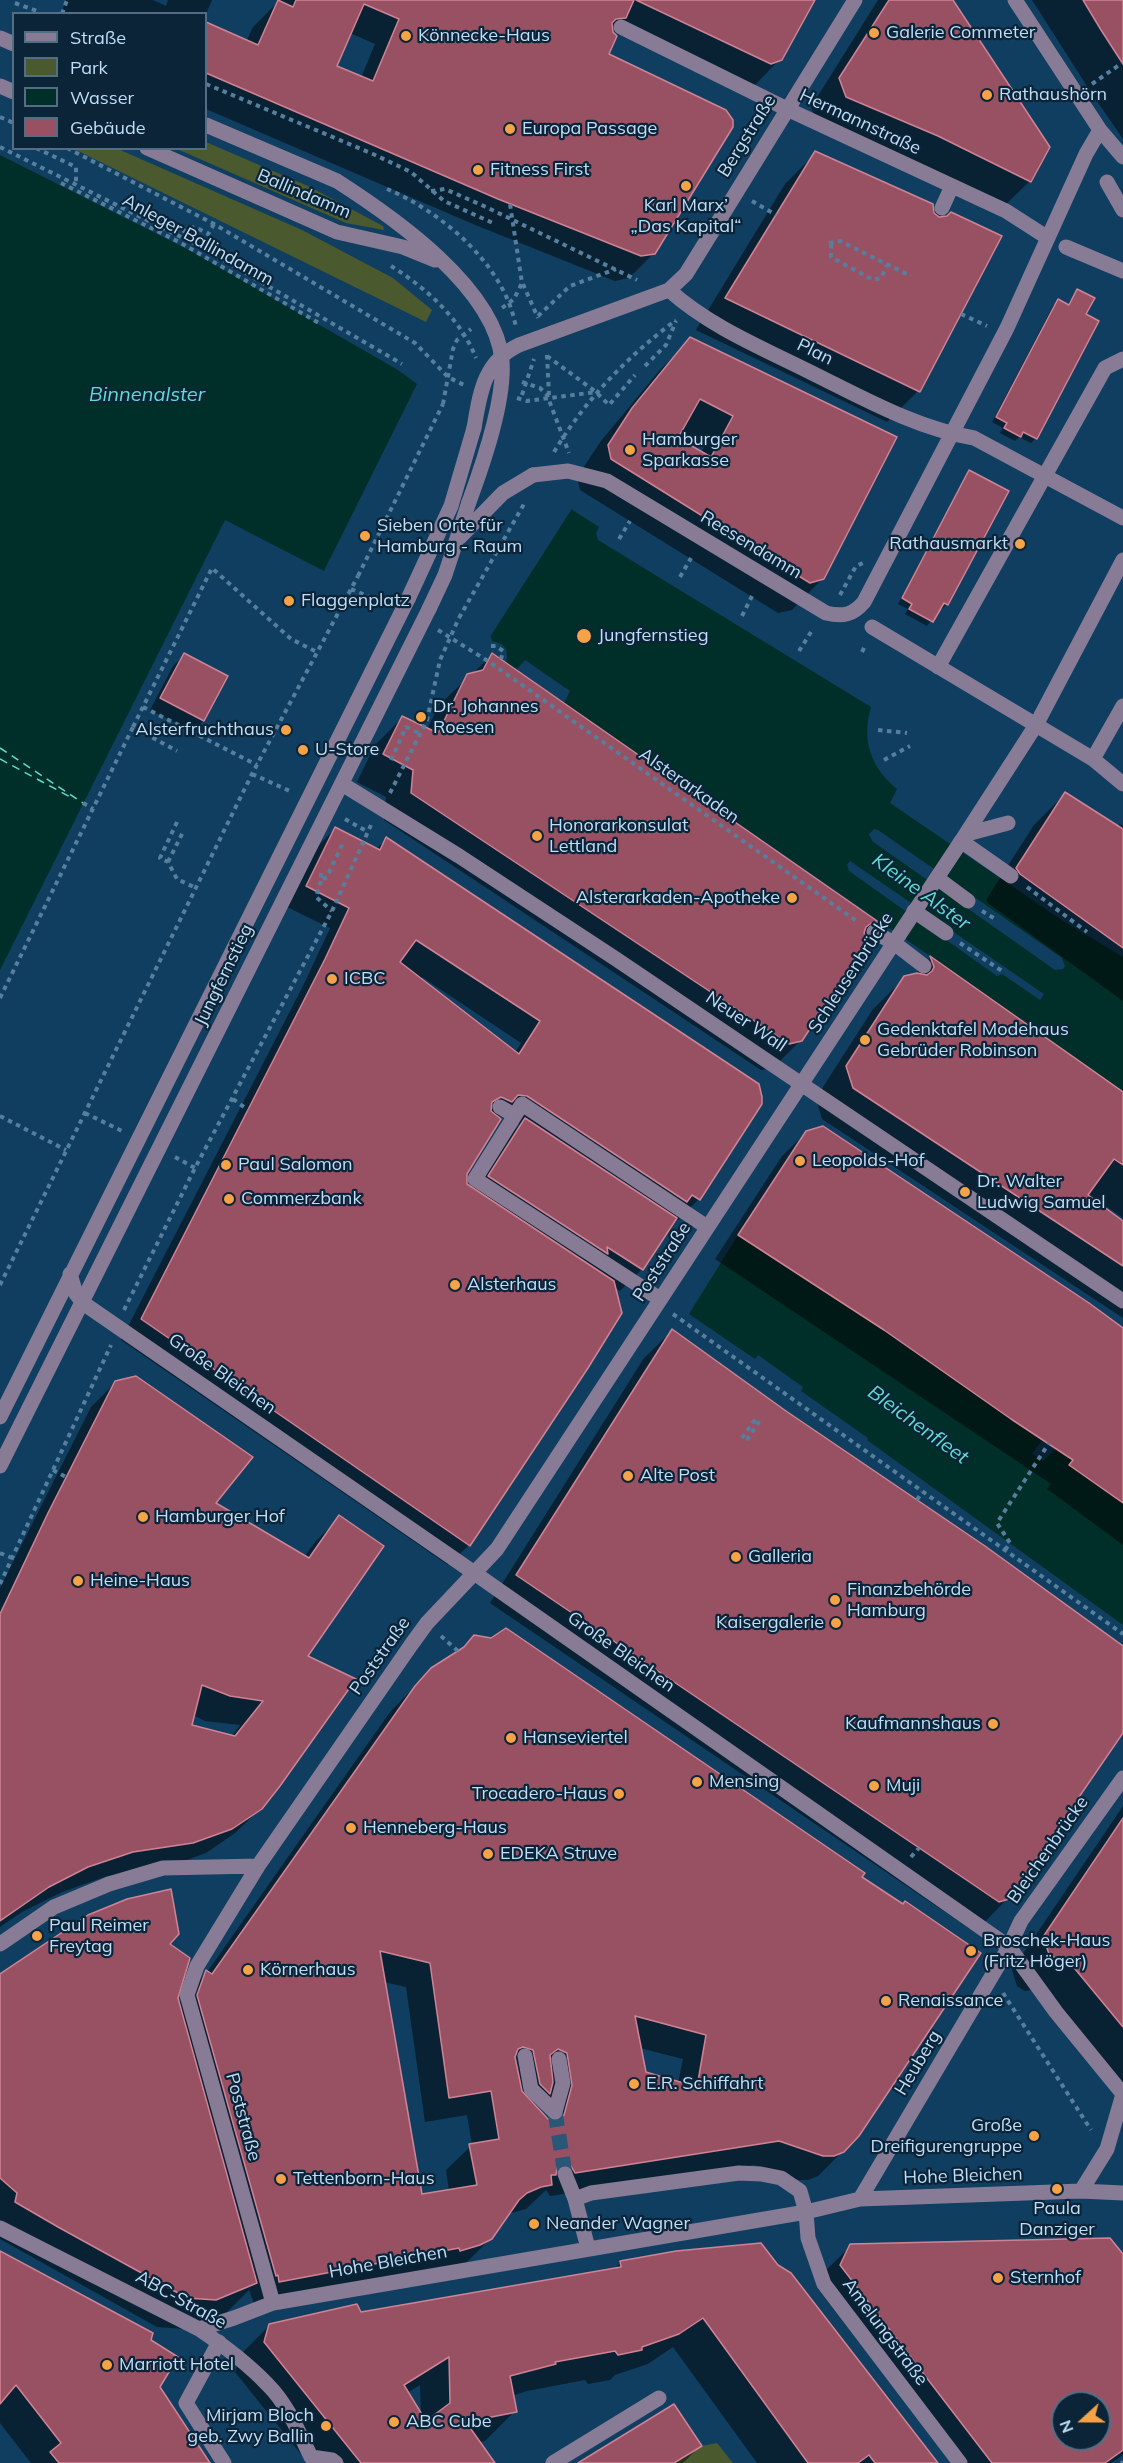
<!DOCTYPE html>
<html>
<head>
<meta charset="utf-8">
<style>
	body { margin:0 }
	#map { position:relative; width:1123px; height:2463px; overflow:hidden; background:#0f3e60; font-family:Mulish,sans-serif }
	canvas { display:block }
	.legend { position:absolute; left:12px; top:12px; width:195px; height:138px; box-sizing:border-box; background:#0b2437; border:2px solid #536e84; margin:0; padding:8px 10px; list-style:none; font-size:18px; color:#c0def8 }
	.legend li { display:flex; align-items:center; gap:12px; height:30px }
	.legend b { width:30px; border:2px solid #536e84 }
	.north { position:absolute; left:1051px; top:2391px; width:60px; height:60px; box-sizing:border-box; background:#0b2437; border:2px solid #536e84; border-radius:50%; rotate:249deg; font-size:16px; font-weight:700; line-height:24px; text-align:center; color:#c0def8 }
	.north::after { content:''; display:block; margin:auto; width:21px; height:27px; background:#f6a247; clip-path:polygon(50% 0,100% 100%,50% 72%,0 100%) }
</style>
</head>
<body>
<div id="map">
<canvas width="1123" height="2463"></canvas>
<ul class="legend">
<li><b style="height:8px;background:#877b96"></b>Straße</li>
<li><b style="height:16px;background:#4b592f"></b>Park</li>
<li><b style="height:16px;background:#002f2a"></b>Wasser</li>
<li><b style="height:16px;background:#985163"></b>Gebäude</li>
</ul>
<div class="north">N</div>
</div>
<script>
const c = document.querySelector('canvas').getContext('2d');
c.lineJoin = 'round';
function fillPath(path, color) {
  c.fillStyle = color;
  c.fill(path, 'evenodd');
}
function stroke(path, color, width, dash) {
  c.strokeStyle = color;
  c.lineWidth = width;
  c.lineCap = dash ? 'butt' : 'round';
  c.setLineDash(dash || []);
  c.stroke(path);
}
function drawText(font, color, halo, rows, align = 'center') {
  c.font = font + ' Mulish,sans-serif';
  c.lineWidth = 4.5;
  c.setLineDash([]);
  c.textBaseline = 'middle';
  c.strokeStyle = halo;
  c.fillStyle = color;
  for (const [text, x, y, turn = 0] of rows) {
    c.save();
    c.translate(x, y);
    c.rotate((+turn || 0) * Math.PI / 180);
    c.textAlign = isNaN(turn) ? turn : align;
    if (halo) c.strokeText(text, 0, 0);
    c.fillText(text, 0, 0);
    c.restore();
  }
}
fillPath(new Path2D(`
	M206,142L308,186L383,226L384,230L346,223L177,149L206,148Z
	M74,149H118L302,230L393,278L432,310L426,322Z
	M717,2443L733,2463H674L702,2446Z`), '#4b592f');
fillPath(new Path2D(`
	M0,155L191,251L398,370L417,384L416,386L571,509L599,527L596,533L598,540L871,707C861,740 871,768 897,789L890,803L1063,921L1123,957V1098L930,956L564,703L570,691L525,660L517,669L506,663C510,650 504,643 492,641L490,632L330,558L324,571L225,520L0,970ZM874,829L878,830L1062,958L1065,966L1063,969L1055,970L872,841L869,834ZM850,861L1044,994L1040,1000L1002,974L997,976L849,871L847,865Z
	M738,1235L884,1330L1042,1440L1032,1454L1043,1461L1123,1384L1070,1465L1123,1503V1625L867,1440L868,1438L801,1391L803,1387L758,1355L755,1359L689,1314Z`), '#002f2a');
fillPath(new Path2D(`
	M417,384L573,507L490,637L332,562L331,564L328,563Z`), '#0f3e60');
fillPath(new Path2D(`
	M66,0H153L166,6L168,0H212L206,14H61Z
	M277,0H814L780,59L755,85L615,27L611,31L607,55L654,253L629,278L615,281L473,224L206,109V24L246,42L253,27L274,6ZM350,33L375,44L361,78L335,67Z
	M878,0H951L1030,181L1001,209L818,126L811,107Z
	M1032,0H1123V139L1092,94Z
	M816,153L918,391L887,422L696,330L785,184Z
	M1078,291L1084,315L1036,438L1031,443L1019,437L1015,441L1000,433L1003,428L992,422L1053,306L1058,301L1067,306Z
	M691,339L823,578L792,610L778,613L580,490L577,477L601,441L660,370ZM678,434L704,447L701,453L676,438Z
	M970,472L947,604L942,609L940,608L927,626L905,614L908,609L898,604L965,477Z
	M184,655L226,677L203,721L192,731L150,710L173,666Z
	M492,655L878,923L865,936L801,1040L773,1068L761,1070L384,820L386,797L357,782L375,745L402,718L427,729L440,704Z
	M1065,794L1118,827L1120,824L1123,826V1001L989,904L986,900L1034,825Z
	M335,829L376,849L387,839L699,1199L678,1220L675,1218L642,1269L620,1291L614,1287L469,1545L448,1565L121,1340L305,982L330,928L287,907L314,850ZM422,977L521,1043L515,1052L421,979ZM493,1115L506,1116L520,1125L503,1141L473,1190L465,1185V1173Z
	M930,958L1123,1094V1218L1086,1192L1084,1194L1123,1223V1318L822,1119L816,1098L873,1009L905,978L913,976Z
	M807,1132L1123,1331V1545L1047,1489L1051,1484L715,1259L782,1156Z
	M672,1331L1123,1648V1730L1008,1898L980,1927L970,1929L490,1603L644,1358Z
	M116,1382L214,1503L304,1557L315,1542L340,1517L306,1657L261,1808L235,1833L206,1853L167,1867L107,1876L62,1892L22,1912L0,1927V1588L91,1407ZM193,1715L205,1721L240,1725L231,1737L190,1726Z
	M474,1636L860,1878L843,2151L818,2176L808,2180H798L754,2165L550,2196L546,2190L526,2209L507,2214L491,2238L466,2263L255,2306L249,2290L226,2313L185,2329L157,2327L0,2239V1974L168,1944L178,2006L182,1996L207,1972L390,1712L432,1669L458,1653ZM384,1982L406,1987L425,2122L467,2115L472,2145L446,2170L449,2191L421,2196ZM640,2048L683,2059L678,2083L645,2073ZM546,2095L549,2111L547,2118L535,2107Z
	M1123,1806V2096L1033,1990L1025,1991L1017,1986L1012,1970Z
	M851,2246L1123,2256V2455L1111,2463H952L818,2289L827,2269ZM1063,2403H1099V2439H1063Z
	M0,2253L149,2341L159,2387L208,2463H31L0,2423Z
	M621,2262L935,2463H757L673,2347L648,2364L615,2375L610,2380L588,2384L585,2380L527,2391L512,2396L515,2411L485,2441L479,2442L489,2463H308L235,2372L240,2355L270,2325L360,2313L614,2270ZM420,2385L421,2415L407,2393Z
	M700,2446L683,2463H581Z`), '#0007');
stroke(new Path2D(`
	M0,748L83,803
	M0,759L74,799`), '#61dcce', 1.5, [8, 6]);
const building = new Path2D(`
	M278,0L293,7L296,0H634L626,18L616,19L612,23L613,32L617,36L609,54L726,110L733,120V127L655,254L641,256L498,199L206,73V22L258,45ZM364,4L399,19L373,81L337,66Z
	M636,0H815L782,60L771,64Z
	M889,0H953L1050,147L1031,182L938,136L846,97L839,78Z
	M1083,0H1123V64L1101,30Z
	M815,151L933,204L934,213L939,217L947,216L951,212L1002,236L920,392L725,298Z
	M1077,289L1095,298L1086,314L1099,321L1037,439L1023,432L1021,437L1004,428L1007,423L996,417L1058,299L1069,305Z
	M690,337L897,437L824,579L810,583L611,459L608,445L632,408ZM700,399L733,416L711,457L678,438Z
	M969,470L1009,491L948,605L944,603L933,622L909,609L912,604L902,598Z
	M184,653L228,676L204,721L160,698Z
	M492,653L880,923L873,922L866,927L864,933L868,940L802,1041L789,1044L411,793L413,770L383,754L402,716L438,733L467,674L483,670Z
	M1065,792L1123,829V948L1020,874L1016,868Z
	M335,827L380,850L386,837L759,1084L762,1097V1104L700,1200L692,1195L687,1202L527,1096L518,1095L512,1102L501,1097L492,1102L491,1111L501,1119L467,1174V1184L614,1281L622,1313L588,1368L470,1546L141,1319L325,959L349,908L306,886ZM416,940L540,1021L519,1054L400,962Z
	M930,956L1123,1092V1165L1114,1159L1088,1195L1123,1221V1266L853,1088L846,1066L904,976L917,973L927,975L932,971L934,967Z
	M525,1118L677,1218L643,1270L607,1247L608,1254L488,1176Z
	M823,1126L1089,1303L1123,1328V1503L1069,1465L1073,1460L1011,1419L884,1330L738,1235L806,1131Z
	M672,1329L786,1411L985,1546L1123,1646V1733L1009,1899L999,1902L516,1575Z
	M136,1376L253,1457L216,1503L309,1558L339,1515L384,1546L308,1656L356,1679L280,1786L262,1809L232,1829L193,1843L133,1852L88,1867L49,1887L0,1921V1614L48,1513L115,1381ZM202,1685L230,1696L263,1701L235,1736L192,1725Z
	M506,1628L865,1873L862,1877L903,1904L905,1901L981,1953L859,2136L844,2152L834,2156H823L779,2141L575,2173L571,2166L562,2165L557,2168L556,2175H551L552,2185L541,2187L527,2193L519,2200L492,2239L480,2245L460,2251L459,2248L279,2282L278,2275L276,2276L197,1995L206,1970L212,1974L415,1686L431,1668L464,1647L474,1635L491,1638ZM380,1951L430,1963L449,2098L491,2091L499,2139L469,2144L477,2185L422,2194ZM635,2016L706,2035L697,2087L646,2072ZM523,2047L533,2050L540,2084L550,2094L553,2082L550,2055L558,2049L567,2053L572,2085L564,2115L558,2121L548,2119L522,2091L515,2057L518,2049Z
	M1123,1818V2027L1066,1958L1057,1959L1049,1954L1043,1937Z
	M171,1889L179,1934L170,1944L190,1958L178,1998L257,2283L216,2300L187,2298L58,2227L15,2202L17,2193L0,2178V1974L88,1915L127,1899Z
	M1110,2238L1123,2254V2450L1105,2463H992L840,2265L850,2244ZM1063,2403H1099V2439H1063Z
	M761,2243L778,2265L791,2273L938,2463H875L869,2455L858,2463H808L703,2318L679,2334L642,2347V2350L618,2355L615,2351L555,2362L556,2364L510,2376L517,2412L466,2422L495,2463H361L264,2342L269,2324L357,2304L361,2312L621,2267L620,2261L676,2251ZM449,2357L450,2403L426,2421L404,2385Z
	M0,2251L153,2333L151,2340L178,2357L160,2387L210,2463H59L50,2452L61,2443L16,2385L0,2404Z
	M674,2404L702,2446L674,2463H578Z`);
fillPath(building, '#985163');
stroke(building, '#cf8395', 1.5);
stroke(new Path2D(`
	M555,2112L565,2174`), '#2a5677', 15, [15, 8]);
stroke(new Path2D(`
	M15,3L37,11V14
	M62,14L67,0
	M206,84L373,154L411,172L444,201L493,223
	M1092,84L1122,63
	M0,117L14,123
	M0,147L181,237
	M36,148L76,167V184
	M67,148L214,224L415,343L448,377L464,385
	M61,183L179,242L319,323
	M387,189C442,212 506,266 516,328
	M431,191L445,189L486,207L637,280
	M752,201L776,215
	M214,224L208,234L195,227L186,229L182,236L402,364
	M829,243L840,241L911,276
	M831,244V257L873,280L881,278L887,265
	M391,266C426,288 460,318 476,358
	M523,284L538,318
	M502,308L514,299L522,283L510,204
	M961,314L987,326
	M538,316L570,286L616,269
	M547,355L549,395
	M547,356L596,392L609,405L635,375
	M645,366L666,345L676,321
	M522,382L540,388L547,395L569,453
	M522,395L534,359
	M517,398L527,401L596,392
	M443,404L453,349L457,340L471,329
	M554,452C585,400 627,357 676,320
	M619,539L630,521
	M680,577L691,558
	M351,589L386,604
	M840,595L856,566L863,563
	M742,616L752,596
	M438,630L488,661L858,922
	M491,646H496L503,651L501,659
	M799,651L811,632
	M862,652L866,644
	M143,707L257,765
	M133,727L212,568L291,639L317,652
	M878,730L907,733
	M391,760L406,727L421,734
	M884,760L910,746
	M252,774L292,792
	M390,793L427,720L440,660L459,618
	M83,803L93,809
	M345,819L368,832
	M177,822L160,858L168,862L177,879L196,888
	M168,862L184,830
	M321,873V880L327,877L343,843
	M321,881L316,897L332,911
	M1027,887L1087,932
	M982,911L997,920
	M960,943L1002,971
	M0,998L133,727L177,751
	M233,1099L248,1110
	M85,1113L122,1131
	M0,1116L66,1150
	M175,1157L195,1168
	M0,1285L252,774L358,576
	M124,1310L195,1168L332,911L371,825
	M673,1314L1123,1634
	M742,1438L757,1417
	M747,1440L760,1420
	M53,1470L66,1477
	M917,1500L922,1492
	M1005,1550L1010,1543L997,1523L1049,1443
	M0,1553L12,1558
	M0,1584L111,1345
	M441,1636L458,1651
	M911,1857L919,1848
	M1003,1993L1091,2130
	M1121,2463L1123,2462`), '#577f9d', 4, [4.5, 4.5]);
stroke(new Path2D(`
	M1015,0L1100,130L1123,157
	M621,27L787,109L1006,211L1048,238
	M0,38L14,44
	M0,86L14,92
	M206,125L337,181C393,217 496,288 502,361C505,401 483,464 469,502
	M147,148L337,232L403,247L435,260
	M1107,182L1123,210
	M942,208L952,186
	M1066,247L1123,271
	M669,290C709,326 760,347 808,371C861,397 915,428 974,438L1123,518
	M474,428C480,394 483,362 519,345L669,290L686,274L855,0
	M533,475L568,471L607,481L826,613C843,617 853,615 864,602L1007,328L1086,154L1100,130
	M872,627L1093,759L1123,784
	M938,667L1105,368L1123,359
	M1093,759L1123,706
	M342,784L459,856L616,959L1123,1301
	M967,834L1008,823
	M961,841L1011,876
	M960,843L1036,725L1123,560
	M937,878L968,901
	M914,911L946,933
	M874,932L894,943L924,966
	M500,1107L514,1115
	M70,1274L76,1294L83,1303L460,1563L1009,1947L1056,2012L1123,2094
	M660,1299L475,1179L522,1104L707,1227
	M0,1417L408,599
	M0,1466L429,609
	M0,1944L54,1907L109,1884L163,1868L258,1866
	M525,2056L531,2089L555,2112L563,2083L559,2059
	M565,2174L575,2199
	M1081,2191L1107,2149L1123,2094
	M860,2199L1009,1947L1021,1921L1123,1778
	M0,2228L199,2329C223,2345 248,2364 268,2385C288,2405 299,2433 311,2457
	M588,2248L575,2199L591,2193L739,2173L761,2174L781,2178L800,2191L806,2212L808,2238L824,2284L960,2463
	M273,2303L187,1995L197,1966L258,1866L411,1645L427,1623L497,1549L899,935
	M199,2329L234,2318L273,2303L806,2212L860,2199L1081,2191L1123,2193
	M219,2342L186,2403L224,2463
	M311,2457L332,2460L336,2463
	M553,2463L659,2398`), '#877b96', 15);
stroke(new Path2D(`
	M358,576L443,404
	M459,618L524,504`), '#577f9d', 4, [4.5, 4.5]);
stroke(new Path2D(`
	M460,537L503,493L533,475
	M408,599L451,506L474,428
	M429,609L445,575L469,502
	M899,935L960,843`), '#877b96', 15);
for (const [x, y, r, color] of [
	[874,33,6,"#f6a247"],
	[406,36,6,"#f6a247"],
	[987,95,6,"#f6a247"],
	[510,129,6,"#f6a247"],
	[478,170,6,"#f6a247"],
	[686,186,6,"#f6a247"],
	[630,450,6,"#f6a247"],
	[365,536,6,"#f6a247"],
	[1020,544,6,"#f6a247"],
	[289,601,6,"#f6a247"],
	[584,636,8,"#f6a247"],
	[421,717,6,"#f6a247"],
	[286,730,6,"#f6a247"],
	[303,750,6,"#f6a247"],
	[537,836,6,"#f6a247"],
	[792,898,6,"#f6a247"],
	[332,979,6,"#f6a247"],
	[865,1040,6,"#f6a247"],
	[800,1161,6,"#f6a247"],
	[226,1165,6,"#f6a247"],
	[965,1192,6,"#f6a247"],
	[229,1199,6,"#f6a247"],
	[455,1285,6,"#f6a247"],
	[628,1476,6,"#f6a247"],
	[143,1517,6,"#f6a247"],
	[736,1557,6,"#f6a247"],
	[78,1581,6,"#f6a247"],
	[835,1600,6,"#f6a247"],
	[836,1623,6,"#f6a247"],
	[993,1724,6,"#f6a247"],
	[511,1738,6,"#f6a247"],
	[697,1782,6,"#f6a247"],
	[874,1786,6,"#f6a247"],
	[619,1794,6,"#f6a247"],
	[351,1828,6,"#f6a247"],
	[488,1854,6,"#f6a247"],
	[37,1936,6,"#f6a247"],
	[971,1951,6,"#f6a247"],
	[248,1970,6,"#f6a247"],
	[886,2001,6,"#f6a247"],
	[634,2084,6,"#f6a247"],
	[1034,2136,6,"#f6a247"],
	[281,2179,6,"#f6a247"],
	[1057,2189,6,"#f6a247"],
	[534,2224,6,"#f6a247"],
	[998,2278,6,"#f6a247"],
	[107,2365,6,"#f6a247"],
	[394,2422,6,"#f6a247"],
	[326,2426,6,"#f6a247"]
]) {
  const dot = new Path2D();
  dot.arc(x, y, r, 0, 2 * Math.PI);
  c.fillStyle = color;
  c.fill(dot);
  stroke(dot, '#0b2437', 2);
}
drawText('18px', '#c0def8', '#0b2437', [
	["Galerie Commeter",886,33],
	["Könnecke-Haus",418,36],
	["Rathaushörn",999,95],
	["Europa Passage",522,129],
	["Fitness First",490,170],
	["Karl Marx’",686,206,"center"],
	["„Das Kapital“",686,227,"center"],
	["Hamburger",642,440],
	["Sparkasse",642,461],
	["Sieben Orte für",377,526],
	["Hamburg - Raum",377,547],
	["Rathausmarkt",1008,544,"right"],
	["Flaggenplatz",301,601],
	["Jungfernstieg",598,636],
	["Dr. Johannes",433,707],
	["Roesen",433,728],
	["Alsterfruchthaus",274,730,"right"],
	["U-Store",315,750],
	["Honorarkonsulat",549,826],
	["Lettland",549,847],
	["Alsterarkaden-Apotheke",780,898,"right"],
	["ICBC",344,979],
	["Gedenktafel Modehaus",877,1030],
	["Gebrüder Robinson",877,1051],
	["Leopolds-Hof",812,1161],
	["Paul Salomon",238,1165],
	["Dr. Walter",977,1182],
	["Ludwig Samuel",977,1203],
	["Commerzbank",241,1199],
	["Alsterhaus",467,1285],
	["Alte Post",640,1476],
	["Hamburger Hof",155,1517],
	["Galleria",748,1557],
	["Heine-Haus",90,1581],
	["Finanzbehörde",847,1590],
	["Hamburg",847,1611],
	["Kaisergalerie",824,1623,"right"],
	["Kaufmannshaus",981,1724,"right"],
	["Hanseviertel",523,1738],
	["Mensing",709,1782],
	["Muji",886,1786],
	["Trocadero-Haus",607,1794,"right"],
	["Henneberg-Haus",363,1828],
	["EDEKA Struve",500,1854],
	["Paul Reimer",49,1926],
	["Freytag",49,1947],
	["Broschek-Haus",983,1941],
	["(Fritz Höger)",983,1962],
	["Körnerhaus",260,1970],
	["Renaissance",898,2001],
	["E.R. Schiffahrt",646,2084],
	["Große",1022,2126,"right"],
	["Dreifigurengruppe",1022,2147,"right"],
	["Tettenborn-Haus",293,2179],
	["Paula",1057,2209,"center"],
	["Danziger",1057,2230,"center"],
	["Neander Wagner",546,2224],
	["Sternhof",1010,2278],
	["Marriott Hotel",119,2365],
	["Mirjam Bloch",314,2416,"right"],
	["geb. Zwy Ballin",314,2437,"right"],
	["ABC Cube",406,2422]
], 'left');
drawText('18px', '#c0def8', '#0b2437', [
	["Hermannstraße",860,122,25],
	["Bergstraße",747,136,-58],
	["Ballindamm",304,194,23],
	["Anleger Ballindamm",198,240,29],
	["Plan",815,352,26],
	["Reesendamm",751,545,31],
	["Alsterarkaden",689,786,35],
	["Schleusenbrücke",851,973,-57],
	["Jungfernstieg",224,975,-64],
	["Neuer Wall",746,1022,34],
	["Poststraße",662,1262,-57],
	["Große Bleichen",222,1374,35],
	["Große Bleichen",621,1652,35],
	["Poststraße",380,1656,-55],
	["Bleichenbrücke",1048,1850,-55],
	["Heuberg",918,2063,-59],
	["Poststraße",243,2117,75],
	["Hohe Bleichen",963,2176,-2],
	["Hohe Bleichen",388,2262,-10],
	["ABC-Straße",181,2300,29],
	["Amelungstraße",885,2332,53]
]);
drawText('italic 20px', '#61dcce', '#0b2437', [
	["Binnenalster",147,395],
	["Kleine Alster",921,892,36],
	["Bleichenfleet",918,1425,36]
]);
</script>
</body>
</html>
